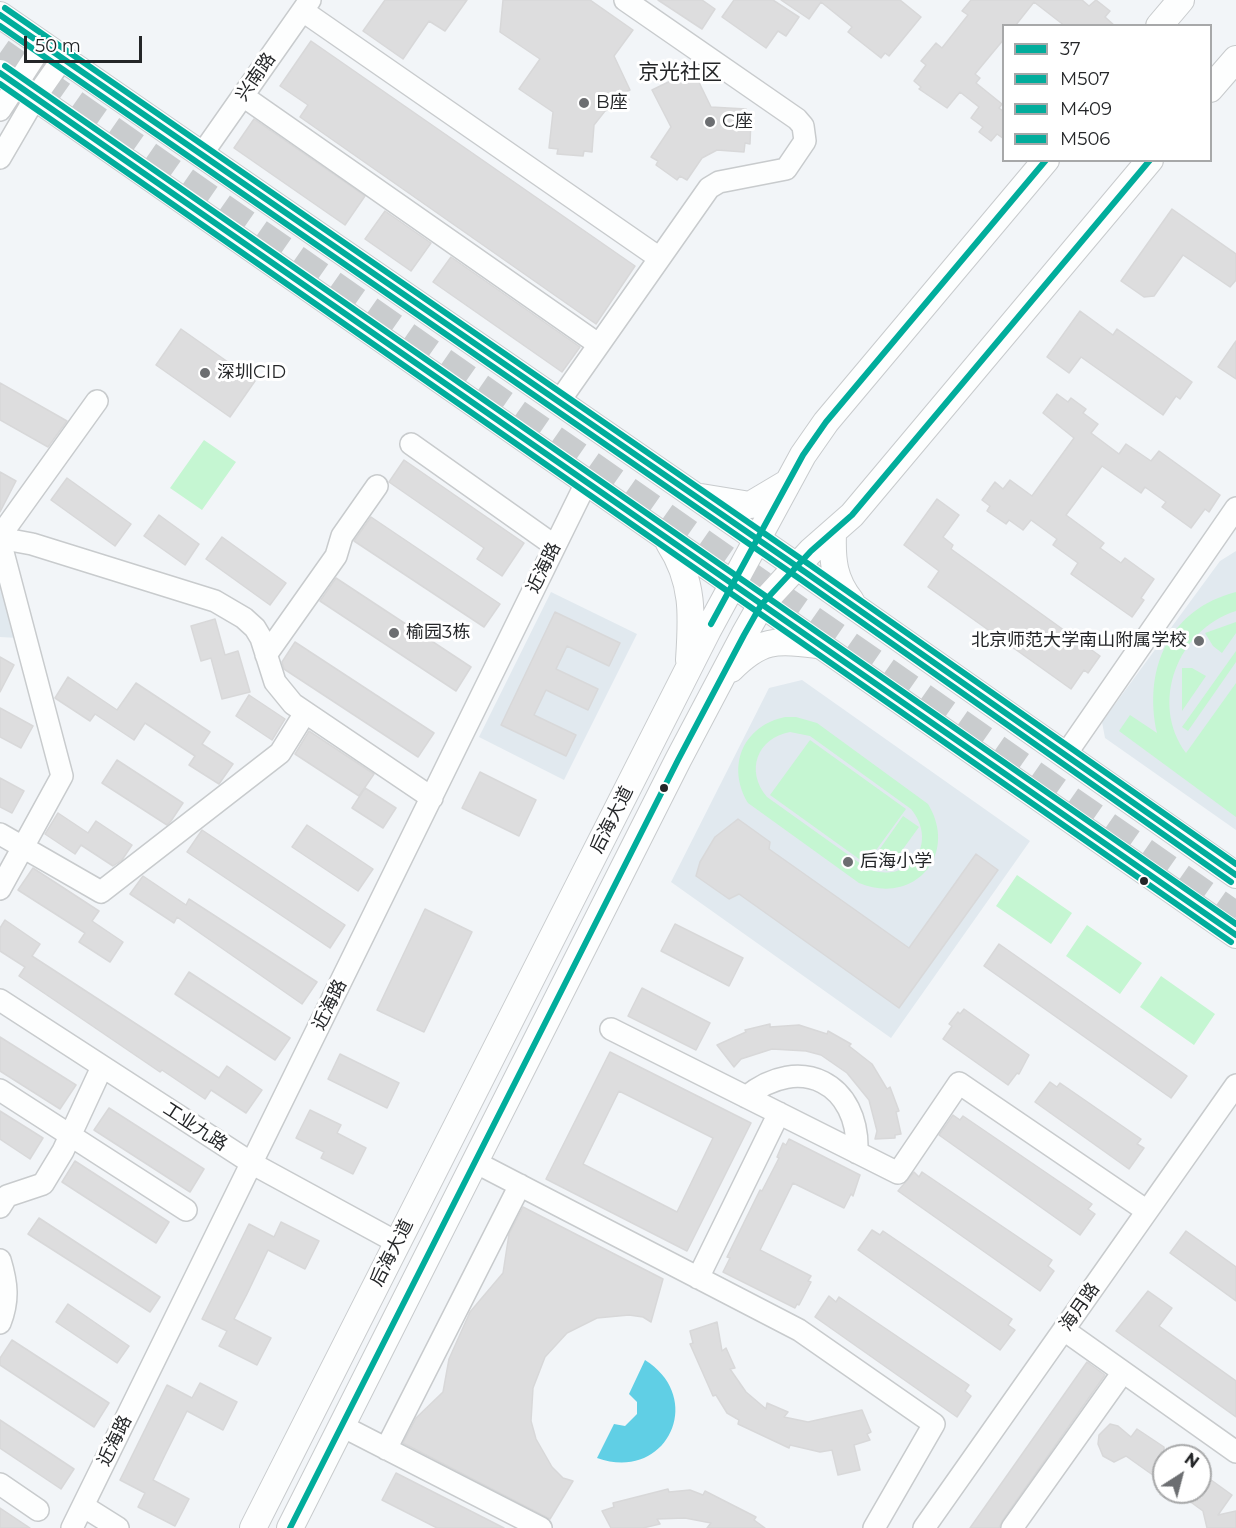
<!DOCTYPE html>
<html>
<head>
<meta charset="utf-8">
<style>
	body { margin:0 }
	#map { position:relative; width:1236px; height:1528px; overflow:hidden; background:#f2f5f8; font-family:Montserrat,sans-serif }
	canvas { display:block }
	.legend { position:absolute; left:1002px; top:24px; width:210px; height:138px; box-sizing:border-box; background:#fff; border:2px solid #a7a8a9; margin:0; padding:8px 10px; list-style:none; font-size:18px; color:#242628 }
	.legend li { display:flex; align-items:center; gap:12px; height:30px }
	.legend b { width:30px; border:2px solid #a7a8a9 }
	.north { position:absolute; left:1152px; top:1444px; width:60px; height:60px; box-sizing:border-box; background:#fff; border:2px solid #a7a8a9; border-radius:50%; rotate:36deg; font-size:16px; font-weight:700; line-height:24px; text-align:center; color:#242628 }
	.north::after { content:''; display:block; margin:auto; width:21px; height:27px; background:#6c6e71; clip-path:polygon(50% 0,100% 100%,50% 72%,0 100%) }
	.scale { position:absolute; left:24px; top:36px; width:118px; height:27px; box-sizing:border-box; border:3px solid #242628; border-top:0; padding-left:8px; font-size:18px; line-height:21px; white-space:nowrap; color:#242628; -webkit-text-stroke:4px #fff; paint-order:stroke }
</style>
</head>
<body>
<div id="map">
<canvas width="1236" height="1528"></canvas>
<ul class="legend">
<li><b style="height:8px;background:#01ad9c"></b>37</li>
<li><b style="height:8px;background:#01ad9c"></b>M507</li>
<li><b style="height:8px;background:#01ad9c"></b>M409</li>
<li><b style="height:8px;background:#01ad9c"></b>M506</li>
</ul>
<div class="north">N</div>
<div class="scale">50 m</div>
</div>
<script>
const c = document.querySelector('canvas').getContext('2d');
c.lineJoin = 'round';
function fillPath(path, color) {
  c.fillStyle = color;
  c.fill(path, 'evenodd');
}
function stroke(path, color, width, dash) {
  c.strokeStyle = color;
  c.lineWidth = width;
  c.lineCap = dash ? 'butt' : 'round';
  c.setLineDash(dash || []);
  c.stroke(path);
}
function drawText(font, color, halo, rows, align = 'center') {
  c.font = font + ' Montserrat,"Noto Sans SC",sans-serif';
  c.lineWidth = 6;
  c.setLineDash([]);
  c.textBaseline = 'middle';
  c.strokeStyle = halo;
  c.fillStyle = color;
  for (const [text, x, y, turn = 0] of rows) {
    c.save();
    c.translate(x, y);
    c.rotate((+turn || 0) * Math.PI / 180);
    c.textAlign = isNaN(turn) ? turn : align;
    if (halo) c.strokeText(text, 0, 0);
    c.fillText(text, 0, 0);
    c.restore();
  }
}
fillPath(new Path2D(`
	M1236,551V830L1105,738L1102,722L1220,561Z
	M0,568L18,638L0,637Z
	M551,592L637,634L564,780L479,737Z
	M802,680L1030,841L891,1038L671,882L769,688Z`), '#e1e9ef');
fillPath(new Path2D(`
	M204,440L236,462L202,510L170,488Z
	M1236,592V611C1178,629 1149,703 1186,753L1236,683V817L1119,731L1130,715L1157,733C1143,669 1169,609 1236,592Z
	M1236,622V633L1222,653L1213,646L1205,633Z
	M1236,651V662L1188,731L1182,727Z
	M1182,668H1192L1206,676L1182,711Z
	M785,717H796L817,723L928,804C959,855 914,906 859,883L748,803C726,766 743,726 785,717ZM790,732L810,736L911,809C939,843 910,885 868,869L767,797C745,771 757,738 790,732Z
	M810,740L906,809L866,864L770,795Z
	M903,816L919,827L887,871L872,860Z
	M1017,875L1072,913L1051,944L996,906Z
	M1087,925L1142,963L1120,994L1066,956Z
	M1161,976L1215,1014L1194,1045L1140,1007Z`), '#c5f6d2');
fillPath(new Path2D(`
	M645,1360C707,1399 666,1483 597,1458L614,1424L625,1426L637,1414V1402L629,1394Z`), '#60cfe5');
const building = new Path2D(`
	M385,0H467L445,31L429,21L403,59L363,31Z
	M503,0H590L633,30L614,56L630,90L625,92L629,100L605,111L594,125L592,152L584,151L583,156L557,154L558,149L549,148L553,112L519,89L540,59L500,32Z
	M658,0H702L715,9L702,29Z
	M734,0H773L799,17L786,36L778,31L766,48L722,17Z
	M781,0H900L921,17L889,56L885,53L881,58L848,32L852,27L821,2L809,19Z
	M971,0H1082L1089,6L1096,0L1110,11L1105,17L1115,26H1065L1034,2L1015,26H1004V39L975,74L980,78L976,83L1002,104L999,108L1004,112V139L997,134L991,141L979,132L983,127L971,118L979,107L960,92L947,108L919,89L921,87L914,81L926,65L921,61L936,43L942,48L968,15L962,11Z
	M311,41L635,266L596,324L300,117L308,105L280,86Z
	M693,70L711,107L746,109V117L751,118L750,144L745,143L744,152L717,150L702,158L687,180L680,176L677,180L656,165L658,161L651,157L671,127L652,90Z
	M254,119L365,196L345,225L234,148Z
	M1172,209L1236,254V280L1230,287L1183,255L1154,296L1144,297L1121,281Z
	M385,211L431,243L411,271L365,239Z
	M451,257L580,347L562,372L433,282Z
	M1080,311L1113,335L1117,329L1192,382L1180,399L1176,396L1163,415L1081,357L1069,373L1047,357Z
	M181,329L255,381L230,417L156,365Z
	M1236,341V379L1218,367Z
	M0,383L67,421L48,447L0,420Z
	M1057,394L1068,402L1071,398L1086,409L1083,413L1098,424L1091,433L1119,454L1126,444L1151,461L1159,451L1220,495L1209,512L1205,509L1191,528L1162,507L1166,502L1145,487L1141,493L1102,466L1066,515L1104,543L1100,548L1121,563L1125,558L1154,579L1141,598L1144,600L1132,617L1071,574L1078,563L1053,545L1057,539L1031,520L1023,530L1009,520L1006,524L987,511L990,506L982,500L995,482L1003,489L1010,480L1032,496L1074,438L1043,413Z
	M404,460L524,543L502,576L477,559L484,548L389,482Z
	M0,472L16,481L0,512Z
	M67,478L131,524L115,546L51,500Z
	M937,499L959,515L943,537L953,545L951,549L1100,656L1088,673L1084,670L1071,689L928,587L939,571L904,545Z
	M159,515L199,544L185,565L144,536Z
	M371,517L500,604L484,627L354,541Z
	M222,537L286,583L270,605L206,559Z
	M336,578L471,667L456,691L320,601Z
	M555,612L620,643L609,666L567,646L556,669L598,689L588,710L546,690L534,715L576,735L566,756L501,725Z
	M215,619L225,655L238,651L250,692L222,699L211,658L201,661L191,626Z
	M295,642L434,733L418,757L284,669L282,662Z
	M0,657L14,665L0,692Z
	M68,677L117,710L136,683L210,732L202,744L233,764L219,784L189,765L195,756L145,723L134,740L95,714L90,721L55,698Z
	M249,695L285,719L272,740L236,716Z
	M0,708L33,726L21,748L0,737Z
	M309,731L374,774L359,796L295,754Z
	M117,760L183,803L171,821L167,825L102,783Z
	M480,772L536,800L519,836L462,808Z
	M0,778L24,791L12,813L0,807Z
	M365,788L396,808L383,828L352,808Z
	M58,813L88,833L96,821L132,845L122,860L113,866L81,845L75,854L45,834Z
	M738,819L770,842L769,849L909,948L976,854L998,870L899,1008L739,894L729,899L696,876L700,862L715,837Z
	M307,825L373,869L358,891L292,847Z
	M202,830L345,925L330,948L187,852Z
	M33,868L99,911L92,921L123,942L110,962L79,942L85,933L18,890Z
	M143,876L186,905L189,899L317,982L302,1004L177,917L174,923L130,894Z
	M425,909L472,932L424,1032L377,1010Z
	M5,920L40,944L32,956L72,982L219,1078L227,1066L262,1090L246,1113L211,1090L205,1099L162,1070L160,1072L19,976L25,967L0,951V928Z
	M675,924L743,958L729,986L661,951Z
	M999,944L1187,1076L1171,1098L984,966Z
	M189,972L290,1038L275,1060L175,994Z
	M642,988L710,1023L696,1050L628,1016Z
	M964,1009L1029,1055L1019,1074L1017,1073L1008,1085L943,1039L952,1026L949,1024L958,1012L960,1014Z
	M770,1024V1027L799,1025L827,1034L828,1031L851,1044L849,1046L872,1064L887,1089L890,1087L899,1111L896,1112L901,1134L895,1135V1138L875,1139L877,1131L869,1100L847,1073L821,1055L806,1051L772,1049L741,1059L734,1067L717,1045L746,1032L745,1030Z
	M0,1037L76,1085L60,1109L0,1071Z
	M610,1052L751,1123L687,1251L546,1179ZM619,1091L713,1138L677,1212L583,1164Z
	M340,1054L399,1083L387,1108L328,1079Z
	M1050,1082L1057,1087L1060,1083L1141,1139L1137,1144L1144,1148L1129,1169L1035,1102Z
	M109,1108L204,1169L190,1192L94,1130Z
	M310,1110L341,1125L337,1133L366,1148L353,1174L321,1158L324,1152L296,1138Z
	M0,1111L43,1138L30,1159L0,1139Z
	M953,1115L960,1120L963,1116L1092,1204L1088,1209L1095,1214L1080,1235L939,1135Z
	M789,1139L860,1175L853,1196L851,1194L844,1208L793,1183L760,1250L811,1276L808,1281L811,1282L799,1305L797,1304L795,1308L723,1272L730,1258L727,1257L760,1190L762,1191L779,1158L777,1157L783,1143L786,1145Z
	M75,1161L169,1222L156,1243L62,1182Z
	M914,1172L919,1177L922,1172L1052,1260L1048,1266L1054,1271L1040,1291L898,1191Z
	M523,1207L663,1279L651,1322L643,1317L629,1315L597,1318L567,1333L545,1357L533,1388L531,1421L536,1439L552,1467L563,1478L573,1481L550,1519L403,1443L416,1418L443,1392L449,1359L470,1312L503,1273L509,1234Z
	M39,1218L160,1297L150,1312L28,1234Z
	M281,1222L319,1241L305,1269L268,1250L247,1294L234,1319L271,1338L257,1365L219,1346L227,1331L202,1319L249,1224L274,1237Z
	M872,1230L880,1235L883,1231L1012,1319L1008,1325L1015,1330L1000,1350L858,1250Z
	M1186,1231L1236,1267V1301L1170,1253Z
	M1148,1291L1172,1308L1159,1326L1236,1381V1417L1116,1331Z
	M829,1296L836,1302L839,1297L969,1385L965,1391L971,1396L957,1417L815,1317Z
	M68,1304L129,1346L117,1363L56,1322Z
	M717,1322L722,1351L726,1348L735,1368L730,1369L746,1392L766,1409L767,1403L788,1412L784,1417L808,1422L862,1410L871,1432L867,1434L870,1440L854,1445L860,1470L838,1475L832,1450L820,1452L790,1445L789,1448L738,1424L739,1420L727,1413L716,1395L713,1396L690,1344L693,1343L690,1331Z
	M12,1340L109,1403L94,1427L0,1365V1358Z
	M1087,1362L1105,1375L1002,1521L999,1528H970Z
	M200,1383L237,1402L223,1430L187,1411L165,1455L153,1480L189,1499L175,1526L138,1507L145,1493L120,1480L167,1385L192,1398Z
	M0,1420L74,1469L61,1489L0,1448Z
	M1110,1424L1118,1426L1131,1437L1137,1429L1164,1447V1483L1126,1456L1114,1462L1103,1456L1098,1444L1099,1435Z
	M1200,1472L1232,1495L1218,1515L1236,1511V1528H1207L1203,1511L1177,1492H1200Z
	M396,1473L504,1528H437L382,1500Z
	M668,1489L669,1492L690,1490L703,1495L705,1491L756,1517L754,1520L765,1528H707L711,1523L685,1518L657,1519L660,1524L643,1528H611L602,1511L614,1507L613,1503Z
	M0,1508L30,1528H0Z`);
fillPath(building, '#ddddde');
stroke(building, '#d8d8d9', 1.5);
stroke(new Path2D(`
	M0,53L1236,917`), '#c9ccce', 30, [30, 15]);
const minor = new Path2D(`
	M303,11L658,257
	M243,96L598,344
	M0,110L43,44
	M202,154L310,0
	M0,158L35,98L63,58
	M558,403L709,188L719,182L786,169L805,141L803,126L797,119L625,0
	M411,444L555,546
	M0,536L97,401
	M0,538L32,544L215,601L244,618L255,628L261,638L275,682L293,704L432,798
	M0,541L62,776L0,889
	M266,655L336,556L342,536L377,486
	M1066,754L1236,508
	M0,834L101,892L280,753L305,713
	M0,1000L253,1164L398,1243
	M611,1029L898,1173L959,1083L1147,1211
	M0,1090L186,1210
	M746,1097C800,1053 860,1083 857,1153
	M475,1162L799,1330L934,1424L874,1528
	M0,1207L7,1196L43,1184L63,1151L102,1067
	M0,1260C7,1283 9,1300 0,1323
	M698,1278L779,1113
	M1064,1330L1236,1452
	M342,1426L541,1528
	M386,1449L520,1185
	M0,1484L38,1510
	M83,1506L118,1528
	M72,1528L587,481
	M924,1528L1236,1085
	M1012,1528L1123,1372`);
const major = new Path2D(`
	M0,15L805,572L1236,875
	M1159,26L1181,0
	M0,73L1236,935
	M1210,89L1236,59
	M701,497L750,505L787,483
	M833,534C832,560 834,580 851,601
	M669,543C694,581 692,616 689,660
	M731,669C760,640 776,639 816,645
	M253,1528L708,630L803,455L826,422L1046,160
	M290,1528L678,760L744,635L761,605L811,551L852,515L1150,160`);
stroke(minor, '#c8cbcd', 24);
stroke(major, '#c8cbcd', 28);
stroke(minor, '#fdfefe', 21);
stroke(major, '#fdfefe', 26);
stroke(new Path2D(`
	M711,624L803,455L826,422L1046,160
	M290,1528L678,760L744,635L761,605L811,551L852,515L1150,160`), '#01ad9c', 6);
stroke(new Path2D(`
	M0,15L805,572L1236,875
	M0,73L1236,935`), '#01ad9c', 6);
stroke(new Path2D(`
	M0,26L800,579L1231,882
	M0,84L1231,942`), '#01ad9c', 6);
stroke(new Path2D(`
	M5,8L810,565L1236,864
	M5,66L1236,924`), '#01ad9c', 6);
for (const [x, y, r, color] of [
	[584,103,6,"#6c6e71"],
	[710,122,6,"#6c6e71"],
	[205,373,6,"#6c6e71"],
	[394,633,6,"#6c6e71"],
	[1199,641,6,"#6c6e71"],
	[664,788,5,"#242628"],
	[848,862,6,"#6c6e71"],
	[1144,881,5,"#242628"]
]) {
  const dot = new Path2D();
  dot.arc(x, y, r, 0, 2 * Math.PI);
  c.fillStyle = color;
  c.fill(dot);
  stroke(dot, '#fff', 2);
}
drawText('18px', '#242628', '#fff', [
	["兴南路",256,77,-55],
	["近海路",544,568,-64],
	["后海大道",612,820,-63],
	["近海路",330,1005,-64],
	["工业九路",195,1127,33],
	["后海大道",392,1253,-63],
	["海月路",1080,1307,-55],
	["近海路",115,1441,-64]
]);
drawText('18px', '#242628', '#fff', [
	["B座",596,103],
	["C座",722,122],
	["深圳CID",217,373],
	["榆园3栋",406,633],
	["北京师范大学南山附属学校",1187,641,"right"],
	["后海小学",860,862]
], 'left');
drawText('21px', '#242628', '#fff', [
	["京光社区",680,73]
]);
</script>
</body>
</html>
